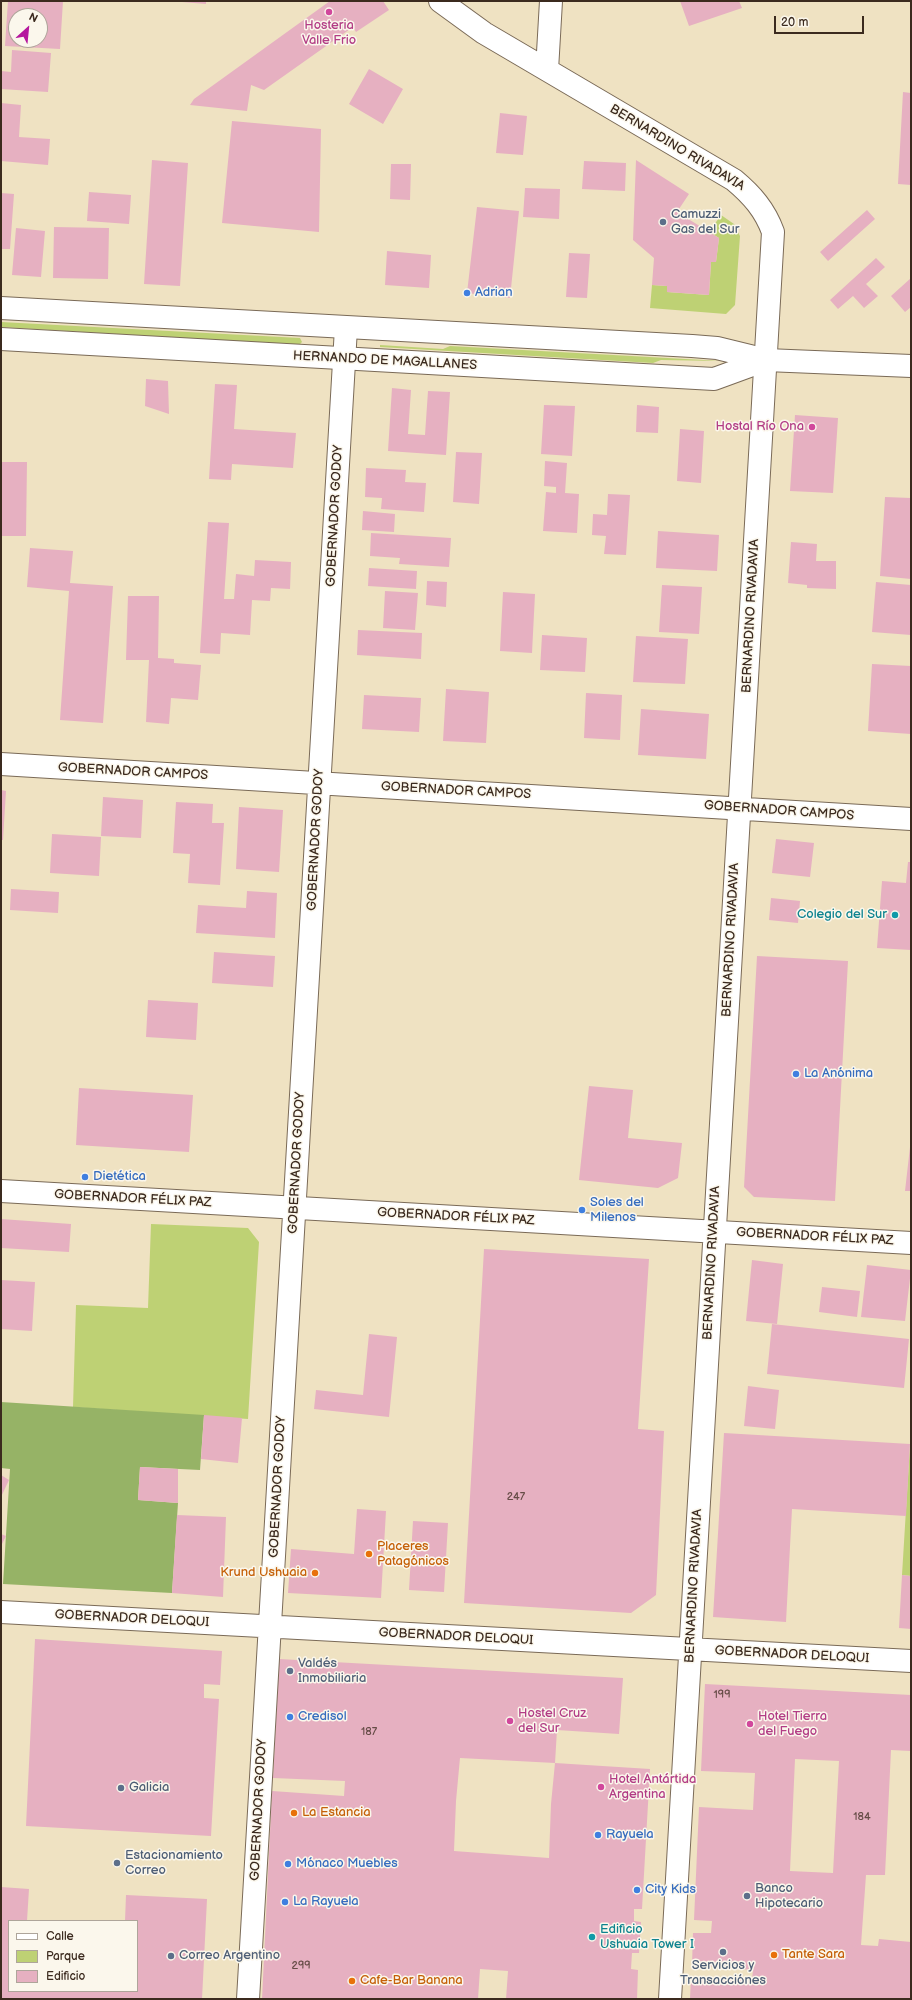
<!DOCTYPE html>
<html>
<head>
<meta charset="utf-8">
<style>
	body { margin:0 }
	#map { position:relative; width:912px; height:2000px; overflow:hidden; background:#efe2c2; font-family:"Balsamiq Sans",sans-serif }
	canvas { display:block }
	.frame { position:absolute; inset:0; border:2px solid #3b2a1e; pointer-events:none }
	.legend { position:absolute; left:8px; top:1920px; width:130px; height:72px; box-sizing:border-box; background:#fbf7ec; border:1px solid #aea59a; margin:0; padding:5px 7px; list-style:none; font-size:12px; color:#3b2a1e }
	.legend li { display:flex; align-items:center; gap:8px; height:20px }
	.legend b { width:20px; border:1px solid #aea59a }
	.north { position:absolute; left:8px; top:8px; width:40px; height:40px; box-sizing:border-box; background:#fbf7ec; border:1px solid #aea59a; border-radius:50%; rotate:27deg; font-size:11px; font-weight:700; line-height:16px; text-align:center; color:#3b2a1e }
	.north::after { content:''; display:block; margin:auto; width:14px; height:18px; background:#b5179e; clip-path:polygon(50% 0,100% 100%,50% 72%,0 100%) }
	.scale { position:absolute; left:774px; top:16px; width:90px; height:18px; box-sizing:border-box; border:2px solid #3b2a1e; border-top:0; padding-left:5px; font-size:12px; line-height:14px; white-space:nowrap; color:#3b2a1e; -webkit-text-stroke:3px #fbf7ec; paint-order:stroke }
</style>
</head>
<body>
<div id="map">
<canvas width="912" height="2000"></canvas>
<div class="frame"></div>
<ul class="legend">
<li><b style="height:5px;background:#fff"></b>Calle</li>
<li><b style="height:11px;background:#bed174"></b>Parque</li>
<li><b style="height:11px;background:#e6b0c1"></b>Edificio</li>
</ul>
<div class="north">N</div>
<div class="scale">20 m</div>
</div>
<script>
const c = document.querySelector('canvas').getContext('2d');
c.lineJoin = 'round';
function fillPath(path, color) {
  c.fillStyle = color;
  c.fill(path, 'evenodd');
}
function stroke(path, color, width, dash) {
  c.strokeStyle = color;
  c.lineWidth = width;
  c.lineCap = dash ? 'butt' : 'round';
  c.setLineDash(dash || []);
  c.stroke(path);
}
function drawText(font, color, halo, rows, align = 'center') {
  c.font = font + ' "Balsamiq Sans",sans-serif';
  c.lineWidth = 3;
  c.setLineDash([]);
  c.textBaseline = 'middle';
  c.strokeStyle = halo;
  c.fillStyle = color;
  for (const [text, x, y, turn = 0] of rows) {
    c.save();
    c.translate(x, y);
    c.rotate((+turn || 0) * Math.PI / 180);
    c.textAlign = isNaN(turn) ? turn : align;
    if (halo) c.strokeText(text, 0, 0);
    c.fillText(text, 0, 0);
    c.restore();
  }
}
fillPath(new Path2D(`
	M721,215L734,224L740,236L735,305L726,314L650,308L652,285L667,286V292L709,295L711,262H716L719,238L709,232Z
	M1,322L300,338L302,342L299,345L1,327Z
	M380,345L443,349L450,346L722,361L661,360L653,363L380,347Z
	M151,1224L248,1228L259,1242L248,1419L73,1407L76,1305L148,1308Z
	M910,1444H911V1576L902,1575Z`), '#bed174');
fillPath(new Path2D(`
	M1,1402L204,1415L200,1470L140,1467L138,1500L178,1503L172,1593L3,1584L10,1469L1,1468Z`), '#96b366');
fillPath(new Path2D(`
	M8,1H63L60,49L5,46ZM16,16H40V40H16Z
	M182,1H206V4L182,2Z
	M330,1H383L389,10L356,32L353,27L264,90L251,85L247,111L190,105L194,99Z
	M680,1H739L742,8L689,26Z
	M12,50L51,53L48,92L1,89V71L11,72Z
	M369,69L403,89L383,124L349,104Z
	M903,92L911,93V185L898,184Z
	M1,103L21,105L19,137L50,139L48,165L1,161Z
	M500,113L527,116L523,155L496,153Z
	M232,121L321,129L319,232L222,223Z
	M152,160L188,163L180,286L144,284Z
	M636,160L689,194L677,212L719,238L716,262H711L709,295L667,292V286L652,285L654,258L633,240Z
	M584,161L626,163L625,191L582,189Z
	M391,164H411L410,200L390,199Z
	M525,188L560,189L559,219L523,217Z
	M89,192L131,195L129,224L87,221Z
	M1,193L14,194L10,249H1Z
	M477,207L519,211L510,298L467,293Z
	M867,210L875,219L828,261L820,252Z
	M54,227L109,228L108,279L53,278Z
	M16,228L45,231L41,277L12,275Z
	M387,251L431,255L429,288L385,285Z
	M569,253L590,254L587,298L566,297Z
	M876,258L885,267L866,284L878,296L864,308L853,296L838,309L830,300Z
	M911,278V307L905,312L891,296Z
	M146,379L168,381L169,414L145,406Z
	M215,384L237,385L234,429L296,433L293,468L232,464L231,480L209,479Z
	M392,388L411,390L408,434L425,435L428,391L450,392L446,455L388,451Z
	M544,405L575,406L572,456L541,454Z
	M637,405L659,407L658,433L636,432Z
	M795,415L838,418L833,493L790,491Z
	M680,429L704,431L701,483L677,481Z
	M456,452L482,453L479,504L453,502Z
	M545,461L567,463L565,493L579,494L577,533L543,531L546,492L556,493V487L544,486Z
	M1,462H27L26,536H1Z
	M366,468L406,470L405,482L426,483L424,512L381,509L382,498L365,497Z
	M608,494L630,495L626,555L604,554L606,536L592,535L593,514L607,515Z
	M885,497L911,498V579L880,576Z
	M363,511L395,514L394,532L362,530Z
	M208,522L229,523L224,599H234L236,574L254,576L255,560L291,562L290,589L271,588L270,601L252,600L250,635L221,633L220,654L200,653Z
	M658,531L719,535L717,571L656,568Z
	M371,533L451,538L449,567L399,564L400,558L370,556Z
	M791,542L817,544L816,561H836V589L807,588V585L788,583Z
	M30,548L73,551L70,583L113,586L103,723L60,720L69,591L27,587Z
	M369,568L417,571L416,589L368,586Z
	M427,581L447,582L446,607L426,605Z
	M876,582L911,585V635L872,632Z
	M662,585L702,587L699,634L659,632Z
	M385,591L418,593L415,630L383,628Z
	M503,592L535,594L532,653L500,651Z
	M128,596H159L158,658L174,659V663L201,665L198,700L171,698L169,724L146,722L149,660H126Z
	M358,630L422,633L421,659L357,655Z
	M542,635L587,638L585,672L540,670Z
	M636,636L688,639L685,684L633,682Z
	M872,664L911,666V734L868,731Z
	M446,689L489,692L486,743L443,741Z
	M586,693L622,695L620,740L584,738Z
	M364,695L421,698L419,732L362,729Z
	M641,709L709,714L706,759L638,755Z
	M1,790L6,791L3,840H1Z
	M103,797L143,800L141,838L101,836Z
	M176,802L213,804L212,823H224L220,885L188,883L190,854L173,853Z
	M239,807L283,810L279,872L236,869Z
	M52,834L101,837L99,876L50,873Z
	M776,839L814,843L810,877L772,873Z
	M908,862H911V950L877,948L882,881L906,883Z
	M11,889L59,892L58,913L10,910Z
	M247,891L277,893L275,938L196,933L198,905L246,908Z
	M771,898L800,901L798,923L769,920Z
	M214,952L275,956L273,987L212,983Z
	M757,956L848,961L835,1201L754,1197L744,1187Z
	M148,1000L198,1003L196,1040L146,1037Z
	M589,1086L633,1090L628,1138L682,1143L678,1178L658,1188L579,1180Z
	M79,1088L193,1095L189,1152L76,1145Z
	M910,1147H911V1191H905Z
	M1,1219L71,1224L69,1252L1,1248Z
	M484,1249L649,1259L638,1429L664,1431L656,1595L631,1613L464,1603Z
	M752,1260L783,1264L777,1324L746,1321Z
	M867,1265L911,1270L905,1321L861,1317Z
	M1,1280L35,1282L32,1331L1,1329Z
	M822,1287L860,1291L857,1317L819,1312Z
	M772,1324L909,1339L904,1388L767,1374Z
	M369,1334L397,1337L389,1417L314,1409L316,1390L363,1395Z
	M748,1386L779,1390L775,1429L744,1426Z
	M204,1415L242,1418L238,1463L201,1459Z
	M724,1433L910,1444L906,1516L792,1509L786,1622L713,1617Z
	M140,1467L178,1469V1503L138,1500Z
	M1,1475L9,1480L1,1497Z
	M357,1509L386,1511L381,1598L288,1593L291,1549L354,1554Z
	M177,1515L226,1517L223,1597L172,1593Z
	M413,1521L448,1523L444,1592L409,1590Z
	M1,1534L6,1536L1,1546Z
	M902,1575L911,1576V1629L899,1628Z
	M35,1639L222,1651L220,1685L204,1684V1698L219,1699L211,1836L26,1826Z
	M279,1659L623,1678L619,1734L557,1730L555,1763L460,1758L456,1801L454,1851L549,1858L551,1804L555,1763L650,1769L642,1909H634V1921L641,1922L639,1953H632L631,1969L638,1970L637,1999H506L508,1971L480,1969L478,1999H262L272,1791L344,1796L345,1781L273,1778Z
	M705,1684L911,1695V1751L891,1750L885,1875H866L861,1945L878,1946L879,1939L911,1942V1999H690L691,1977L752,1980L753,1970L692,1965L693,1933H711L712,1921L694,1920L699,1807L753,1810L755,1773L701,1771ZM795,1759L839,1761L833,1873L790,1871Z
	M1,1887L29,1889L27,1921H9V1991H137V1921H125L126,1895L207,1899L202,1999H1Z`), '#e6b0c1');
const minor = new Path2D(`
	M440,1L484,33L547,70
	M551,1L547,70L734,180C752,195 765,210 773,232L670,1999
	M1,764L911,819
	M1,1191L911,1243
	M1,1612L911,1661
	M248,1999L346,328`);
const major = new Path2D(`
	M1,308L692,346L717,348L766,360L911,366
	M1,339L714,379L766,360`);
stroke(minor, '#7a6a57', 24);
stroke(major, '#7a6a57', 24);
stroke(minor, '#fff', 22);
stroke(major, '#fff', 22);
for (const [x, y, r, color] of [
	[329,12,4,"#d1479c"],
	[663,222,4,"#5c6f8a"],
	[467,293,4,"#3f7fe0"],
	[812,427,4,"#d1479c"],
	[895,915,4,"#0f9aa8"],
	[796,1074,4,"#3f7fe0"],
	[85,1177,4,"#3f7fe0"],
	[582,1210,4,"#3f7fe0"],
	[369,1554,4,"#e8710a"],
	[315,1573,4,"#e8710a"],
	[290,1671,4,"#5c6f8a"],
	[290,1717,4,"#3f7fe0"],
	[510,1721,4,"#d1479c"],
	[750,1724,4,"#d1479c"],
	[601,1787,4,"#d1479c"],
	[121,1788,4,"#5c6f8a"],
	[294,1813,4,"#e8710a"],
	[598,1835,4,"#3f7fe0"],
	[117,1863,4,"#5c6f8a"],
	[288,1864,4,"#3f7fe0"],
	[637,1890,4,"#3f7fe0"],
	[747,1896,4,"#5c6f8a"],
	[285,1902,4,"#3f7fe0"],
	[592,1937,4,"#0f9aa8"],
	[723,1952,4,"#5c6f8a"],
	[774,1955,4,"#e8710a"],
	[171,1956,4,"#5c6f8a"],
	[352,1981,4,"#e8710a"]
]) {
  const dot = new Path2D();
  dot.arc(x, y, r, 0, 2 * Math.PI);
  c.fillStyle = color;
  c.fill(dot);
  stroke(dot, '#fbf7ec', 1.5);
}
drawText('11px', '#664c47', null, [
	["247",516,1497],
	["199",722,1695],
	["187",369,1732],
	["184",862,1817],
	["299",301,1966]
]);
drawText('13px', '#b23c85', '#fbf7ec', [
	["Hosteria",329,26,"center"],
	["Valle Frio",329,41,"center"],
	["Hostal Río Ona",804,427,"right"],
	["Hostel Cruz",518,1714],
	["del Sur",518,1729],
	["Hotel Tierra",758,1717],
	["del Fuego",758,1732],
	["Hotel Antártida",609,1780],
	["Argentina",609,1795]
], 'left');
drawText('13px', '#3b2a1e', '#fbf7ec', [
	["BERNARDINO RIVADAVIA",677,148,31],
	["HERNANDO DE MAGALLANES",385,361,3],
	["GOBERNADOR GODOY",335,516,-87],
	["BERNARDINO RIVADAVIA",751,616,-87],
	["GOBERNADOR CAMPOS",133,772,3],
	["GOBERNADOR CAMPOS",456,791,3],
	["GOBERNADOR CAMPOS",779,811,4],
	["GOBERNADOR GODOY",316,840,-87],
	["BERNARDINO RIVADAVIA",731,940,-87],
	["GOBERNADOR GODOY",297,1163,-87],
	["GOBERNADOR FÉLIX PAZ",133,1199,3],
	["GOBERNADOR FÉLIX PAZ",456,1217,3],
	["GOBERNADOR FÉLIX PAZ",815,1237,3],
	["BERNARDINO RIVADAVIA",712,1263,-87],
	["GOBERNADOR GODOY",278,1487,-87],
	["BERNARDINO RIVADAVIA",694,1586,-87],
	["GOBERNADOR DELOQUI",132,1619,3],
	["GOBERNADOR DELOQUI",456,1637,3],
	["GOBERNADOR DELOQUI",792,1655,3],
	["GOBERNADOR GODOY",259,1810,-87]
]);
drawText('13px', '#4e5e75', '#fbf7ec', [
	["Camuzzi",671,215],
	["Gas del Sur",671,230],
	["Valdés",298,1664],
	["Inmobiliaria",298,1679],
	["Galicia",129,1788],
	["Estacionamiento",125,1856],
	["Correo",125,1871],
	["Banco",755,1889],
	["Hipotecario",755,1904],
	["Correo Argentino",179,1956],
	["Servicios y",723,1966,"center"],
	["Transacciónes",723,1981,"center"]
], 'left');
drawText('13px', '#366cbe', '#fbf7ec', [
	["Adrian",475,293],
	["La Anónima",804,1074],
	["Dietética",93,1177],
	["Soles del",590,1203],
	["Milenos",590,1218],
	["Credisol",298,1717],
	["Rayuela",606,1835],
	["Mónaco Muebles",296,1864],
	["City Kids",645,1890],
	["La Rayuela",293,1902]
], 'left');
drawText('13px', '#0d838f', '#fbf7ec', [
	["Colegio del Sur",887,915],
	["Edificio",600,1930,"left"],
	["Ushuaia Tower I",600,1945,"left"]
], 'right');
drawText('13px', '#c56008', '#fbf7ec', [
	["Placeres",377,1547],
	["Patagónicos",377,1562],
	["Krund Ushuaia",307,1573,"right"],
	["La Estancia",302,1813],
	["Tante Sara",782,1955],
	["Cafe-Bar Banana",360,1981]
], 'left');
</script>
</body>
</html>
